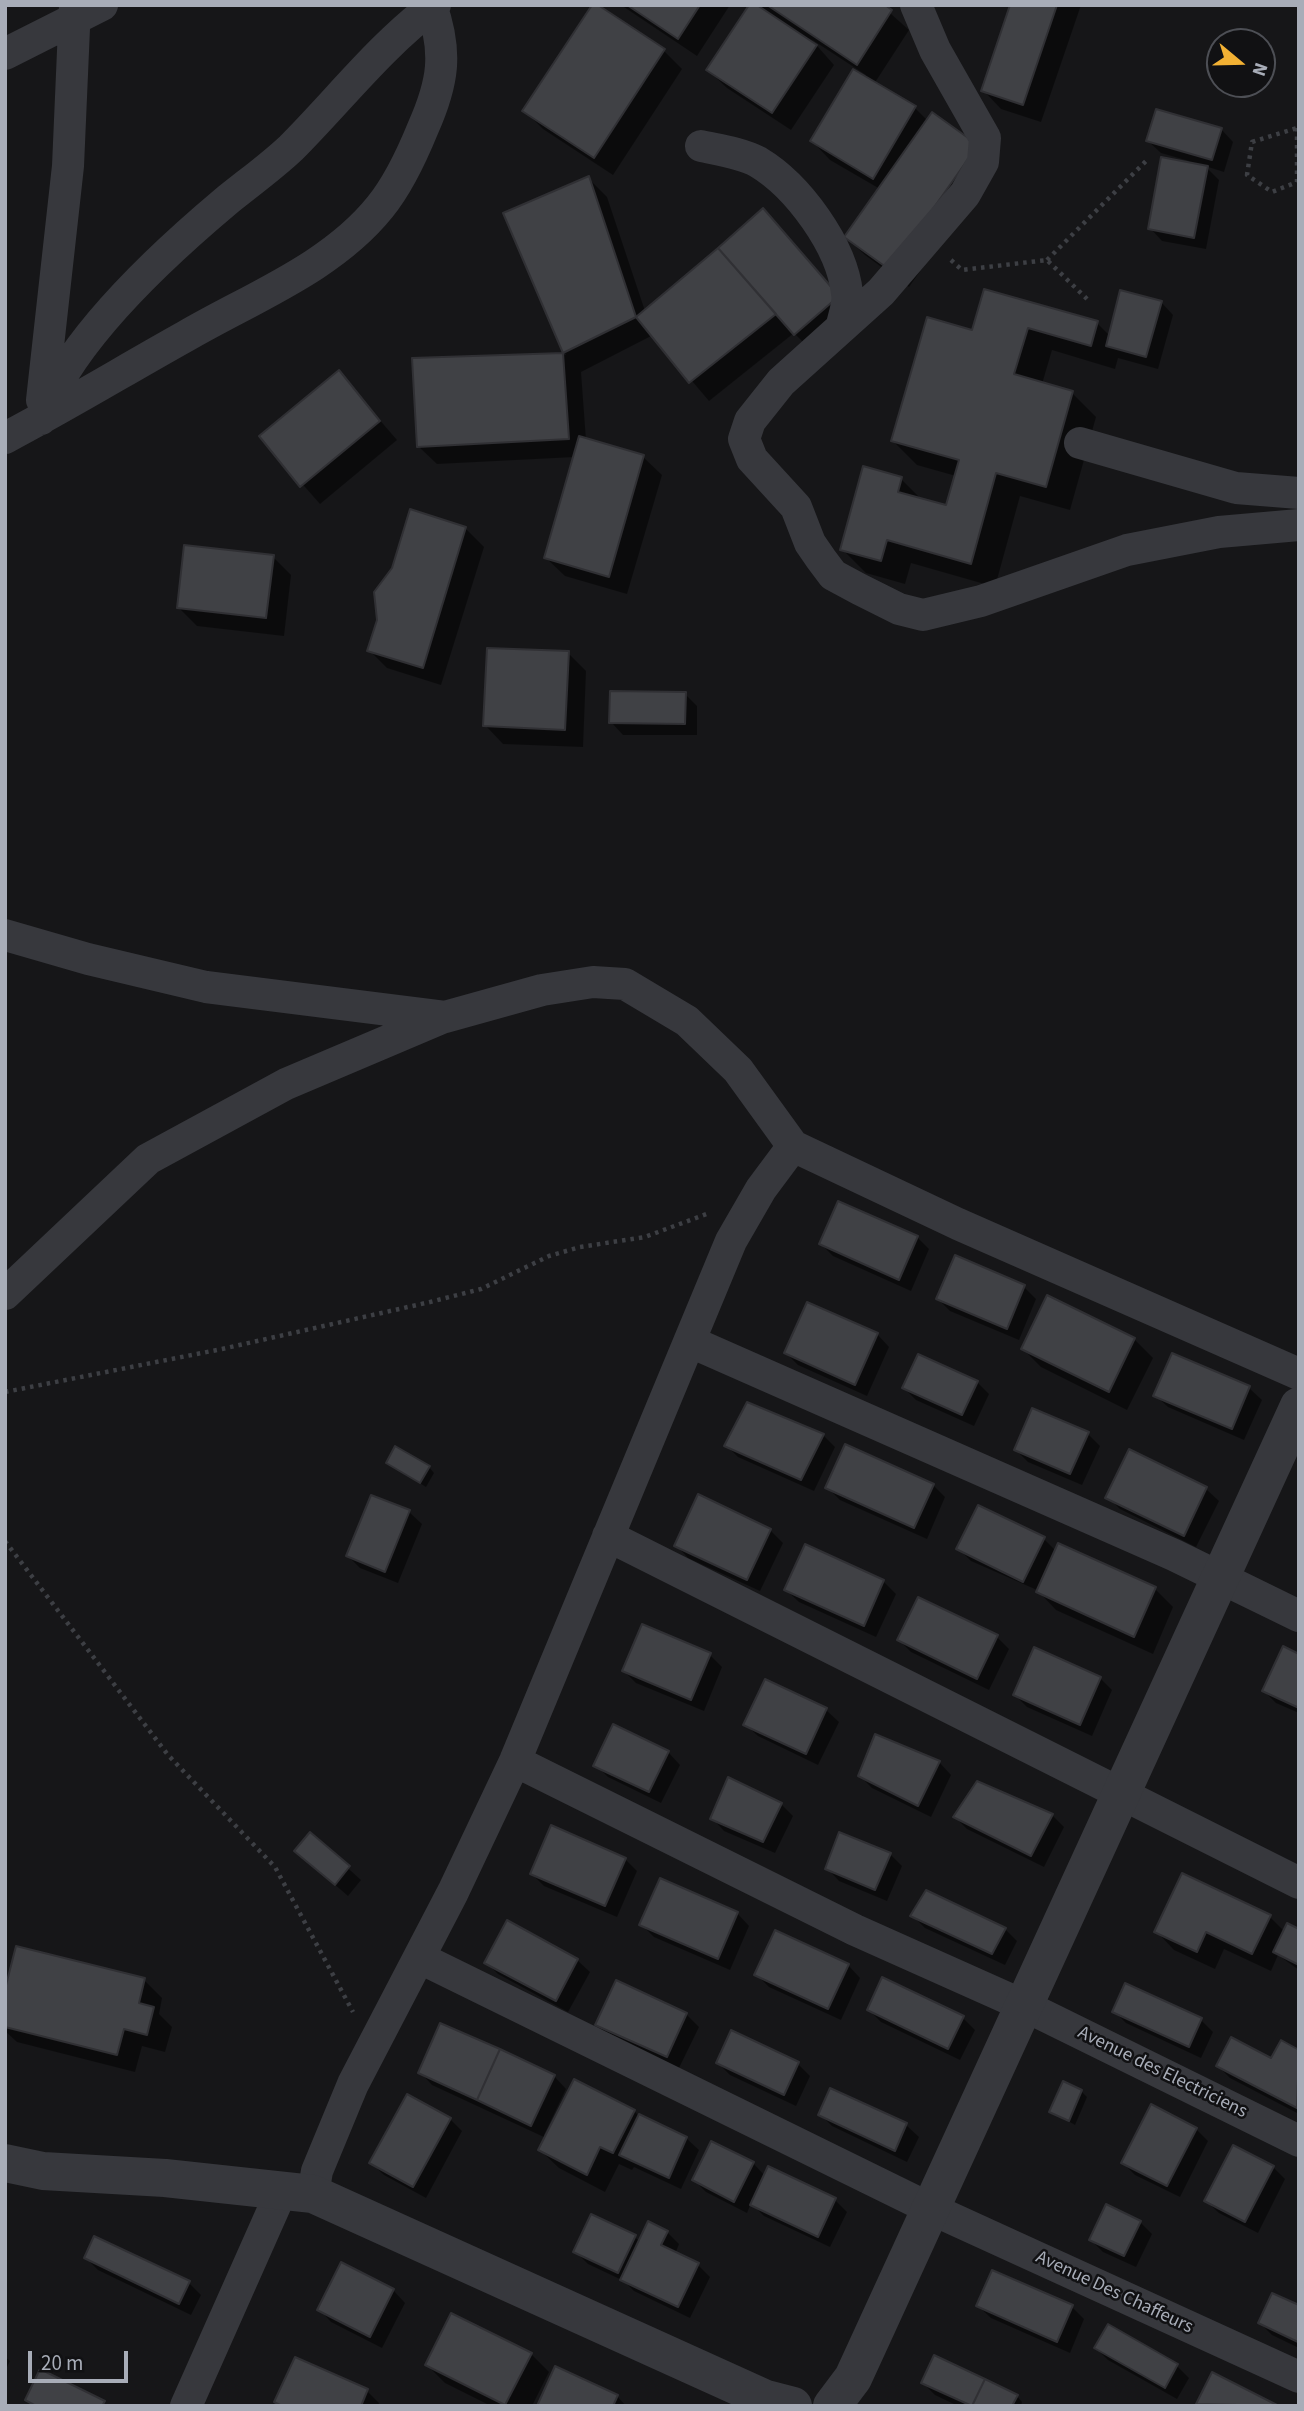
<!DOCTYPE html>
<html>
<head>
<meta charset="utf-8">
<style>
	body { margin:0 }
	#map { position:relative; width:1304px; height:2411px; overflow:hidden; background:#161618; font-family:"Source Sans 3",sans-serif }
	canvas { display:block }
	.frame { position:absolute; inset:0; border:7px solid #a8adb8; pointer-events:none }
	.north { position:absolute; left:1206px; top:28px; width:70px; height:70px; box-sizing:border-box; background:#111113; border:2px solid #4d4f55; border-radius:50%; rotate:109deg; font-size:19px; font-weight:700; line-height:28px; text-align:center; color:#a8adb8 }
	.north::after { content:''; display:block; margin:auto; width:24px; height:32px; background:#f2b134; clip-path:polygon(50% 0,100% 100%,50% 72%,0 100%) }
	.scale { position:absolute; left:28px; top:2351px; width:100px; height:32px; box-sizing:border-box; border:4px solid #a8adb8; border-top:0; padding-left:9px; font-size:21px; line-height:24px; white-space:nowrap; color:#a8adb8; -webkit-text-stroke:5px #111113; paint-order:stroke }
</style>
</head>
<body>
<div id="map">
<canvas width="1304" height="2411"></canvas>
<div class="frame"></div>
<div class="north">N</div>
<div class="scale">20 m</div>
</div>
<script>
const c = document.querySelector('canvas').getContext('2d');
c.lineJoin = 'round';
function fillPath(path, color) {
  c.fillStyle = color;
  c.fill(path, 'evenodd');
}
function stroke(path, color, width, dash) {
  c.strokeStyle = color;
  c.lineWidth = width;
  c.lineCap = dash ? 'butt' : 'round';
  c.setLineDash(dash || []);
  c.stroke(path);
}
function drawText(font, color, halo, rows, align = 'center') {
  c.font = font + ' "Source Sans 3",sans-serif';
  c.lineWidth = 5;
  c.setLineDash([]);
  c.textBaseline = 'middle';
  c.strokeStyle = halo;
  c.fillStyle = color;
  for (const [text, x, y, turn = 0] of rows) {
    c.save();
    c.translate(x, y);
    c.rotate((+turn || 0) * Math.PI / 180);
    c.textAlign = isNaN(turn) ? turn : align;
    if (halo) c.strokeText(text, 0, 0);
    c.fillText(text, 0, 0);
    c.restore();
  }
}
fillPath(new Path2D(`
	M595,5L664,51L682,69L613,175L543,129L525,111Z
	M621,5H730L697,56Z
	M751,5H881L909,30L874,84L915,108L928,121L995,165L909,287L865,255L846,237L880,189L830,160L812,141L866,75L811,39L834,65L791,130L727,88L708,70Z
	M1012,5H1081L1041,122L1001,109L983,90Z
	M1221,129L1233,142L1224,172L1205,166L1219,180L1206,249L1162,241L1150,228L1189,161L1161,153L1148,141Z
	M588,178L607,197L645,311L763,211L856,315L813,352L794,333L709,401L653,335L581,372L586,440L643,457L662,475L627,594L565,576L546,558L575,457L437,464L418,446L414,360L566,355L506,214Z
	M1161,302L1173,315L1158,369L1118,358L1115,369L1052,350L1042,384L1072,393L1096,417L1070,510L1020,496L995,587L911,563L905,584L866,573L842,549L901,479L922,500L947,507L956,476L917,465L893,441L973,332L1097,323L1110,336Z
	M339,373L397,440L320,504L261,437Z
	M465,528L484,547L441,685L387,668L369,650L379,620Z
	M273,557L291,575L284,636L197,626L179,608Z
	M568,653L586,671L583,747L503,744L485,725Z
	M685,694L697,706V735H623L611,722Z
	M917,1237L929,1249L911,1291L833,1256L821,1244Z
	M1024,1287L1036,1299L1019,1340L950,1311L938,1299Z
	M877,1334L889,1347L867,1396L798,1365L786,1353Z
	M1134,1339L1153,1358L1127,1410L1041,1367L1023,1349Z
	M1173,1355L1249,1388L1262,1400L1244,1440L1168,1407L1155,1395Z
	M977,1382L989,1394L974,1426L916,1400L904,1388Z
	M1088,1434L1100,1446L1082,1485L1028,1462L1016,1450Z
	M823,1435L835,1447L814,1491L738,1457L726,1445Z
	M1129,1451L1206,1489L1219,1501L1196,1547L1120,1509L1108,1497Z
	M388,1463L429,1467L434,1473L426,1487Z
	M933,1485L945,1497L927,1539L840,1500L828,1488Z
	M372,1497L409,1512L422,1524L398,1583L360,1568L348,1556Z
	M699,1497L770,1530L783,1543L760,1591L688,1558L676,1545Z
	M1043,1538L1056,1551L1155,1589L1173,1607L1153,1654L1056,1610L1037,1590L971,1561L959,1549Z
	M806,1546L883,1581L896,1594L876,1637L799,1602L786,1590Z
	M997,1637L1009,1649L989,1690L911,1652L899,1640Z
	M710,1655L722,1667L704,1711L636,1683L624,1671Z
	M1299,1656V1713L1276,1703L1264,1691Z
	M1100,1678L1112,1690L1092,1736L1027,1707L1015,1695Z
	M766,1682L826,1710L839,1722L818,1765L758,1736L745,1724Z
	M668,1752L680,1765L661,1803L608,1777L596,1765Z
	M939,1762L951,1775L931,1817L872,1788L860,1776Z
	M781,1804L793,1816L775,1853L724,1831L712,1818Z
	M1052,1815L1064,1827L1044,1867L967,1829L955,1817Z
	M310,1834L361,1880L348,1896L296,1851Z
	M890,1854L902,1866L887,1901L839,1881L827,1868Z
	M625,1859L637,1871L617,1917L544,1886L532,1874Z
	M737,1913L749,1926L730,1970L654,1937L641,1924Z
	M913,1916L1005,1929L1017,1941L1005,1965L925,1928Z
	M1270,1917L1285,1932L1299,1931V1970L1278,1955L1271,1971L1224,1949L1215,1969L1174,1950L1156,1931Z
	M577,1960L590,1972L568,2012L498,1974L486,1962Z
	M848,1965L860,1978L841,2020L769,1987L756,1974Z
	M144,1980L162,1998L159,2014L172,2027L165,2052L142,2046L135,2072L17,2042L5,2031V1996Z
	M616,1982L686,2014L699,2027L679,2068L610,2037L597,2025Z
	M869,2010L963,2018L975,2030L960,2060L881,2022Z
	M1114,2011L1201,2020L1213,2032L1201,2058L1126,2023Z
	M1299,2052V2114L1230,2078L1218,2066L1272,2060Z
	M718,2063L798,2064L810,2076L796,2106L730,2075Z
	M420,2072L554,2076L566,2089L544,2135L634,2111L640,2117L686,2138L699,2150L681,2189L634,2167L632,2170L619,2164L605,2192L559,2168L540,2150L546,2138L432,2085Z
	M831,2090L906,2125L919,2137L907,2162L832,2126L820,2114Z
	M1081,2091L1087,2097L1075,2125L1051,2111Z
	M450,2119L462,2131L426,2198L384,2175L371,2163Z
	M1196,2129L1208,2141L1180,2197L1135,2175L1123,2163Z
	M753,2163L765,2176L835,2200L847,2212L830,2247L764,2216L751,2203L747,2213L706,2192L694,2180Z
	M1273,2167L1285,2179L1258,2233L1219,2213L1206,2201Z
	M1140,2222L1152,2234L1136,2267L1103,2252L1091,2240Z
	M667,2232L679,2244L675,2254L698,2265L710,2277L690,2318L634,2291L624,2281L588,2264L576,2252L635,2237L640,2242Z
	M86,2258L189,2283L201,2295L191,2315L98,2270Z
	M393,2290L405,2303L382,2348L331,2322L319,2309Z
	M978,2306L1072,2307L1084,2319L1070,2353L991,2318Z
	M1299,2307V2348L1272,2335L1260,2323Z
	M1096,2348L1177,2366L1189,2378L1177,2399L1108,2360Z
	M531,2354L549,2372L532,2406H491L445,2383L427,2365Z
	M5,2357L10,2361L5,2371Z
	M923,2383L1017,2396L1022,2402L1021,2406H958L935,2395Z
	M367,2391L379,2403L378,2406H280L276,2402Z
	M617,2396L626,2406H538Z
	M1198,2404L1275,2406H1200Z`), '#0007');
const building = new Path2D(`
	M592,5H598L665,49L594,158L522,111Z
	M627,5H700L678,39Z
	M749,5H757L817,45L772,113L706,70Z
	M767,5H885L892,10L857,65Z
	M1010,5H1057L1023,105L981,91Z
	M853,69L916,106L873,179L810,141Z
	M1156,109L1222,128L1212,160L1146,141Z
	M932,112L978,145L890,270L844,237Z
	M1161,157L1208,166L1194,238L1148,229Z
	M589,176L636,317L563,353L503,213Z
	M763,208L839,296L794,335L718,248Z
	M718,248L776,314L689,383L636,317Z
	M984,289L1098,321L1091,346L1028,328L1014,374L1073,391L1046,487L996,473L971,564L887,540L881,561L840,550L863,466L902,477L898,492L946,505L959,460L891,441L927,317L972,330Z
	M1120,290L1162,301L1146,357L1106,346Z
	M563,353L569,439L417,447L412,358Z
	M339,370L380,421L300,487L259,436Z
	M579,436L644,455L609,577L544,558Z
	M410,509L466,527L423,668L367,651L377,620L374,592L392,568Z
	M184,545L274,555L266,618L177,608Z
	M487,648L569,651L565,730L483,726Z
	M610,691L686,692L685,724L609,723Z
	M838,1201L918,1236L899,1280L819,1244Z
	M955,1255L1025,1285L1007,1329L936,1299Z
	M1047,1295L1135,1338L1109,1392L1021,1349Z
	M807,1302L878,1333L855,1385L784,1353Z
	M1172,1353L1250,1386L1232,1429L1153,1396Z
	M918,1354L978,1381L962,1415L902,1388Z
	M747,1402L824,1434L801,1480L724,1446Z
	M1032,1408L1089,1432L1070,1474L1014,1450Z
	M845,1444L934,1484L914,1528L825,1488Z
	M395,1446L430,1466L420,1483L386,1463Z
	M1129,1449L1207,1487L1184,1536L1105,1498Z
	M698,1494L771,1529L747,1580L674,1546Z
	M371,1495L410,1510L385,1572L346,1556Z
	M978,1505L1045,1537L1023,1582L956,1549Z
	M1058,1543L1156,1587L1134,1637L1036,1592Z
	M805,1544L884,1580L864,1626L784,1590Z
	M918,1597L998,1635L977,1679L897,1640Z
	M642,1624L711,1653L691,1700L622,1671Z
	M1283,1646L1299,1654V1708L1262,1691Z
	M1034,1647L1101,1677L1080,1725L1013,1695Z
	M765,1679L827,1708L806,1754L743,1725Z
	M613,1724L669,1751L649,1792L593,1766Z
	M875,1734L940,1761L918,1806L858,1776Z
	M728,1777L782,1803L763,1842L710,1819Z
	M977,1781L1053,1814L1031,1856L953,1817Z
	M551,1825L626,1858L605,1906L530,1874Z
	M310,1832L350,1866L335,1885L294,1851Z
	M839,1832L891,1853L875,1890L825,1869Z
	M1182,1873L1271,1915L1252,1954L1206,1932L1197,1952L1154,1932Z
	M660,1878L738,1912L718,1959L639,1925Z
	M926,1890L1006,1928L992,1954L910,1916Z
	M507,1920L578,1959L556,2001L484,1963Z
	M1287,1923L1299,1929V1965L1273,1952Z
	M775,1930L849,1964L828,2009L754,1975Z
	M16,1946L145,1978L139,2003L154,2007L147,2035L124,2029L117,2055L5,2027V1989Z
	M882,1977L964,2016L948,2049L867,2010Z
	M616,1980L687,2013L667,2057L595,2025Z
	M1125,1983L1202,2018L1189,2047L1112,2012Z
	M440,2023L500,2049L477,2100L418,2073Z
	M731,2030L799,2062L784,2095L716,2063Z
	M1231,2037L1271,2058L1281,2040L1299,2050L1297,2108L1216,2066Z
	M500,2049L555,2075L531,2126L477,2100Z
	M574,2079L635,2110L613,2153L600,2147L587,2175L538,2150Z
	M1063,2081L1082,2090L1069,2121L1049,2112Z
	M830,2088L907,2123L895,2151L818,2115Z
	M407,2094L451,2118L413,2187L369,2163Z
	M1151,2104L1197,2128L1167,2186L1121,2163Z
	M639,2114L687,2137L669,2178L619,2155Z
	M711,2141L754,2162L734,2202L692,2180Z
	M1233,2145L1274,2166L1245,2222L1204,2201Z
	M768,2166L836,2198L818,2237L750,2205Z
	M1106,2204L1141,2221L1124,2256L1089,2240Z
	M591,2214L636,2235L618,2273L573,2252Z
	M648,2221L668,2231L661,2245L699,2263L678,2307L620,2280Z
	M94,2236L190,2281L179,2304L84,2258Z
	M341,2262L394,2289L370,2337L317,2310Z
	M992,2270L1073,2305L1057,2342L976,2306Z
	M1272,2293L1299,2305L1298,2342L1258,2323Z
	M451,2313L532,2353L505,2405L425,2365Z
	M1108,2324L1178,2364L1165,2388L1094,2348Z
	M934,2355L985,2379L972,2406L921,2383Z
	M295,2357L368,2389L361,2406H282L274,2402Z
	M555,2366L618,2395L613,2406H537Z
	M40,2369L105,2401L102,2406H36L25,2400Z
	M1212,2372L1279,2406L1196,2404Z
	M985,2379L1018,2395L1012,2406H972Z`);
fillPath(building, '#404145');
stroke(building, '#303034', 2);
stroke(new Path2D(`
	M1297,128V182L1272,192L1247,175L1252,142L1297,128L1299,127
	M951,260L962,270L1047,260L1087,299
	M1047,260L1147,160
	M5,1392L222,1349L430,1302L481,1289L549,1256L580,1247L645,1237L709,1213
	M5,1541L168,1755L275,1867L353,2012`), '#3d3f44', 4.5, [3.5, 5]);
stroke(new Path2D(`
	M916,5L935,50L985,138L983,162L965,194L881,292L781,382L750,421L744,439L752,459L796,507L810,543L821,559L833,575L859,589L899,609L923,615L981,601L1127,550L1219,532L1299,525
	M5,54L102,5
	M701,146C719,150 741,153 758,162C798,186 842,246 847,293C849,303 844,315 842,325
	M42,400L68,166L75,5
	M41,419C68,341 162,255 225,202C247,184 271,167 291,148C338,101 381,45 435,5
	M5,438C66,406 125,370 186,336C251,298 331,268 380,207C398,185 412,155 423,128C443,83 448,53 431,5
	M1080,443L1236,488L1299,493
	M5,935L88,959L206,987L445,1017L542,990L593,982L625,984L687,1021L738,1070L793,1146L958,1224L1299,1374
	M5,1294L148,1159L286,1084L444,1017
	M691,1342L1174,1555L1299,1616
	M608,1536L1299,1883
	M515,1761L855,1930L1025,2006L1299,2141
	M420,1958L929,2208L1299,2377
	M313,2194L317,2171L353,2084L453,1892L515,1761L731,1241L761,1189L793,1146
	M186,2406L282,2190`), '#37383d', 32);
stroke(new Path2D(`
	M5,2163L43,2171L165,2178L313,2194L766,2399L793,2406
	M832,2406L853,2378L1299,1406`), '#37383d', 38);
drawText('19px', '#a8adb8', '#111113', [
	["Avenue des Electriciens",1162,2073,26],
	["Avenue Des Chaffeurs",1114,2293,25]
]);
</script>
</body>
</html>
